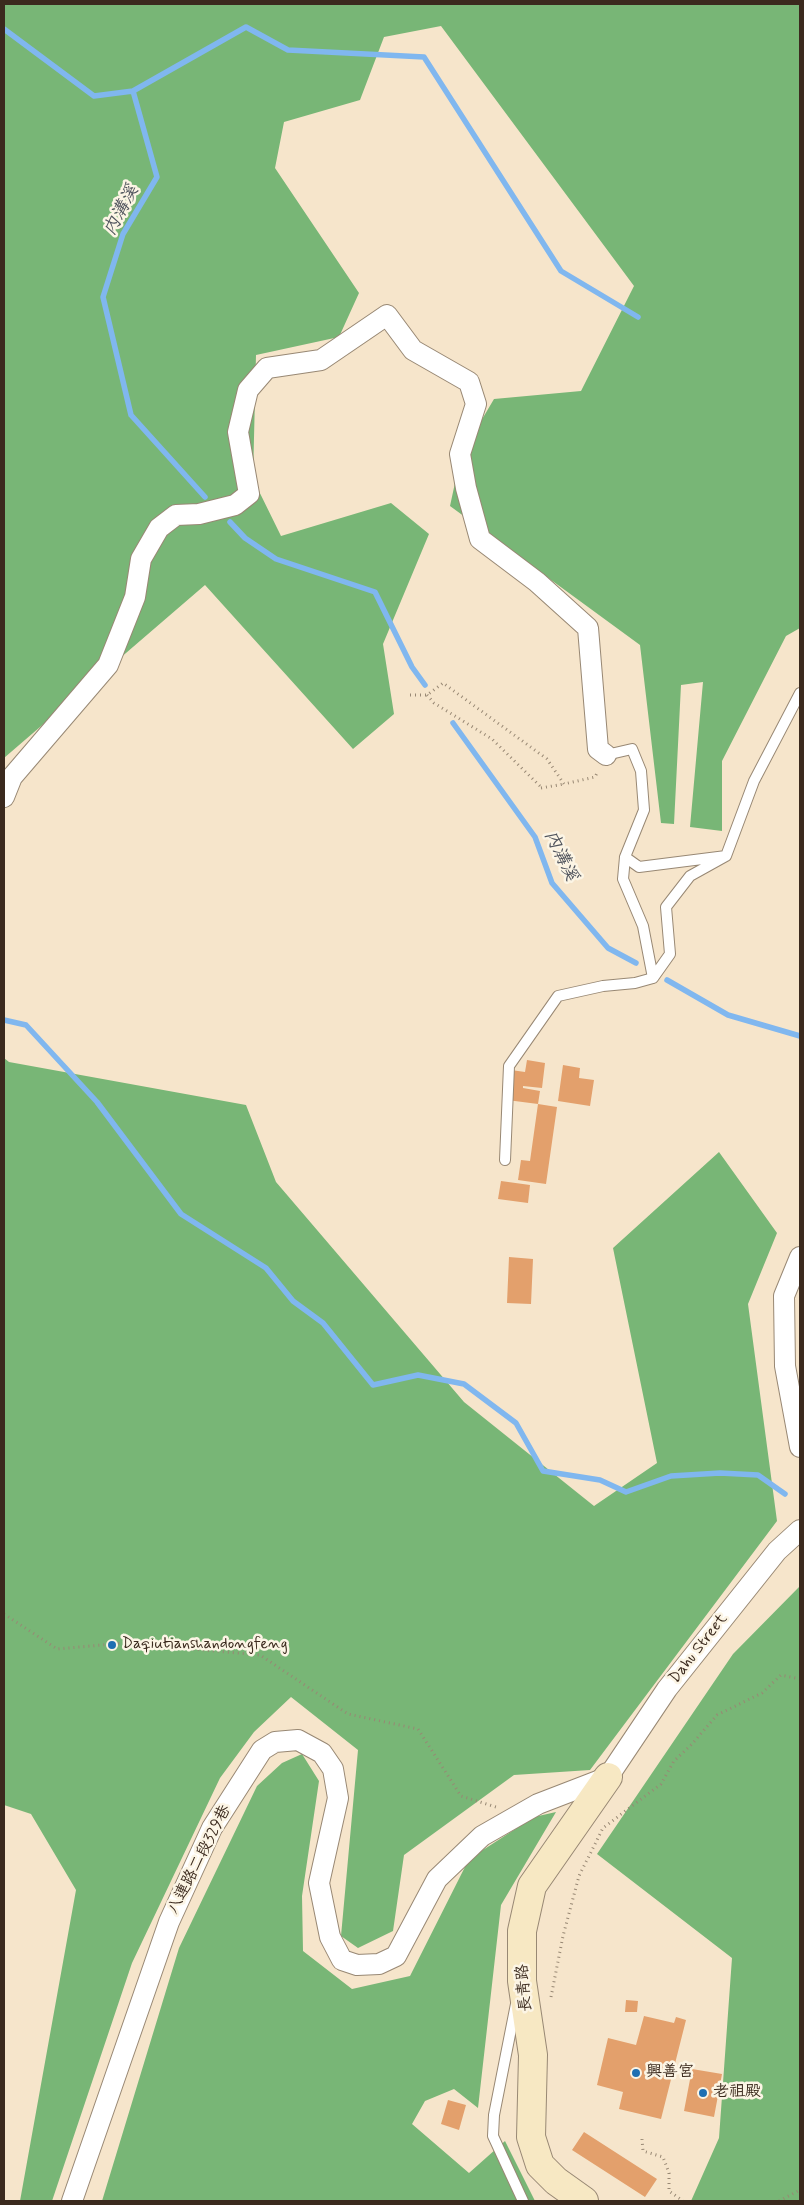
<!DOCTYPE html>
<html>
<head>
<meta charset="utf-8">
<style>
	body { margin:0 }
	#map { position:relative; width:804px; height:2205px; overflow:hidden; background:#f6e5cb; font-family:Mynerve,sans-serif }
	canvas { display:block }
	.frame { position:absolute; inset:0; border:5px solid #3b2a1e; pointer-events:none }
</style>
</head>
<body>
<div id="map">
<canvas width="804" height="2205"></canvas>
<div class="frame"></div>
</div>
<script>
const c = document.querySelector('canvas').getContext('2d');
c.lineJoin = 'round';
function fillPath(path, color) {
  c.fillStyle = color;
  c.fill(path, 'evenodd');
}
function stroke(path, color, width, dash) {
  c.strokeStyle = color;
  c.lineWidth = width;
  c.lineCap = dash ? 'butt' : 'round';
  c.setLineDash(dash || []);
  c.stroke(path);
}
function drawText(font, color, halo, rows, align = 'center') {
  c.font = font + ' Mynerve,"LXGW WenKai TC",sans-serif';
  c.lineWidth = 5;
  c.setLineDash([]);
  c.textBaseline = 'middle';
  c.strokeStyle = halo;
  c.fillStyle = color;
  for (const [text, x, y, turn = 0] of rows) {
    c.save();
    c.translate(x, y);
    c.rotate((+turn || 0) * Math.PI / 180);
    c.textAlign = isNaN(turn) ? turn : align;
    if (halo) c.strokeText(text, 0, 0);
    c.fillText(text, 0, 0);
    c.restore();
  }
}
fillPath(new Path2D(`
	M4,4H800V628L786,636L722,761V831L690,827L703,682L681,685L674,824L661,823L640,645L450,506L461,455L494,399L581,391L634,286L441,26L384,37L360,100L284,122L275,168L359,293L339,337L256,355L253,479L281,536L391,503L429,534L383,644L394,714L353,749L205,585L4,758Z
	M4,1058L9,1062L246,1105L276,1182L464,1402L594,1506L657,1463L613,1248L719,1152L777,1233L748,1304L777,1521L590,1770L514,1775L404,1855L393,1931L358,1948L341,1936L358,1750L291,1697L254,1732L220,1778L132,1963L52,2201H20L76,1890L31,1814L4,1805Z
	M800,1586V2201H691L719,2138L732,1958L597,1854L733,1654Z
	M302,1754L319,1781L302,1896L303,1951L352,1989L410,1976L469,1859L534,1817L556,1812L501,1905L478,2108L454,2089L425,2101L412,2124L469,2173L505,2141L535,2201H102L179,1948L257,1786L282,1763Z`), '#78b676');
stroke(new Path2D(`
	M4,29L94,96L133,91L246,27L288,50L424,57L561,271L638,317
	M133,91L157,177L123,234L103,297L131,415L205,497
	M230,522L245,538L276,559L375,592L412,667L425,685
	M453,723L535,837L552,883L608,948L636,963
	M667,980L728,1015L800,1036
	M4,1020L26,1025L97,1102L181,1214L266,1268L293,1301L323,1323L373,1385L418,1375L464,1384L516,1423L543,1471L600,1480L626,1492L671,1476L720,1473L758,1475L785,1494`), '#80b7ef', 5.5);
fillPath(new Path2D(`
	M527,1060L545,1063L542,1088L523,1086V1088L540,1091L538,1104L507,1100L511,1070L525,1072Z
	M563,1065L580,1068L579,1078L594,1080L590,1106L558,1101Z
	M538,1104L557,1107L546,1184L518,1180L521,1160L530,1161Z
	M501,1181L530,1185L528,1203L498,1199Z
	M509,1257L533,1259L531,1304L507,1303Z
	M626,2000L638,2001L637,2012H625Z
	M644,2016L674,2023L676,2017L686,2020L661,2119L619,2109L623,2092L597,2085L608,2038L636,2045Z
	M692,2069L722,2074L714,2117L684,2111Z
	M448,2100L466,2105L459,2130L441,2124Z
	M584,2132L657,2179L645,2197L572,2150Z`), '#e3a06c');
const lane = new Path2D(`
	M606,755L632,749L641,771L644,810L625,857L639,867L726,856L754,781L800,693
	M625,857L623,879L643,926L653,978
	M505,1160L509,1066L558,996L603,986L635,983L653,978L670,954L666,907L690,876L726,856
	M516,2004L494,2115L493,2136L523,2201`);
const street = new Path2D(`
	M4,797L12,777L108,665L135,597L141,559L159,528L176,515L199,514L235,505L249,494L238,432L248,390L267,368L321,360L387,315L413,350L469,382L476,404L460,454L466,488L480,539L537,582L588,628L598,749L606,755
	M800,1257L784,1296L785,1366L800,1447
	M72,2201L169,1922L212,1828L262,1750L275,1742L298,1740L322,1753L333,1769L338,1798L319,1883L330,1937L342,1960L357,1965L379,1964L396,1956L437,1879L482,1836L538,1804L608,1777L667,1689L777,1551L800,1530`);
const secondary = new Path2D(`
	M584,2201L556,2181L540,2165L531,2137L533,2055L522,1981V1931L532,1886L608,1777`);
stroke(lane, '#988874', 12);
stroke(street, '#988874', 22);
stroke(secondary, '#988874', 30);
stroke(new Path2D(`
	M410,695H427L443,683L547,759L564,784L595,777L598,771
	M427,695L434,703L492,739L542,788
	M541,788L564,784
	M4,1614L57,1649L124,1643L260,1655L348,1714L418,1729L461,1796L496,1807
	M551,1997L563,1936L579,1876L603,1828L661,1784L674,1761L692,1744L717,1715L762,1693L781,1675L800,1679
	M642,2139L643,2151L663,2157L669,2173V2191L683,2201
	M779,2201L800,2190`), '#988874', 3, [1, 4]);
stroke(lane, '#fff', 10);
stroke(street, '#fff', 20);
stroke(secondary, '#f7e8c3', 28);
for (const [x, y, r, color] of [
	[112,1645,5,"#1f6fb2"],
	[636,2073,5,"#1f6fb2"],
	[703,2093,5,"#1f6fb2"]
]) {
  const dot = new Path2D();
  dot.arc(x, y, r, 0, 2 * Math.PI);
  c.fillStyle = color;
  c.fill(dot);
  stroke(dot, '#fcf5e5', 2);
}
drawText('16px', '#3b2a1e', '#fcf5e5', [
	["Daqiutianshandongfeng",122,1645],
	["興善宮",646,2073],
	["老祖殿",713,2093]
], 'left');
drawText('16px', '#3b2a1e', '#fcf5e5', [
	["Dahu Street",699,1649,-52],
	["八連路二段329巷",200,1860,-63],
	["長青路",525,1988,-95]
]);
drawText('italic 18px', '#50545d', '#fcf5e5', [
	["內溝溪",122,211,-62],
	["內溝溪",560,856,64]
]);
</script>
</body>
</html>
